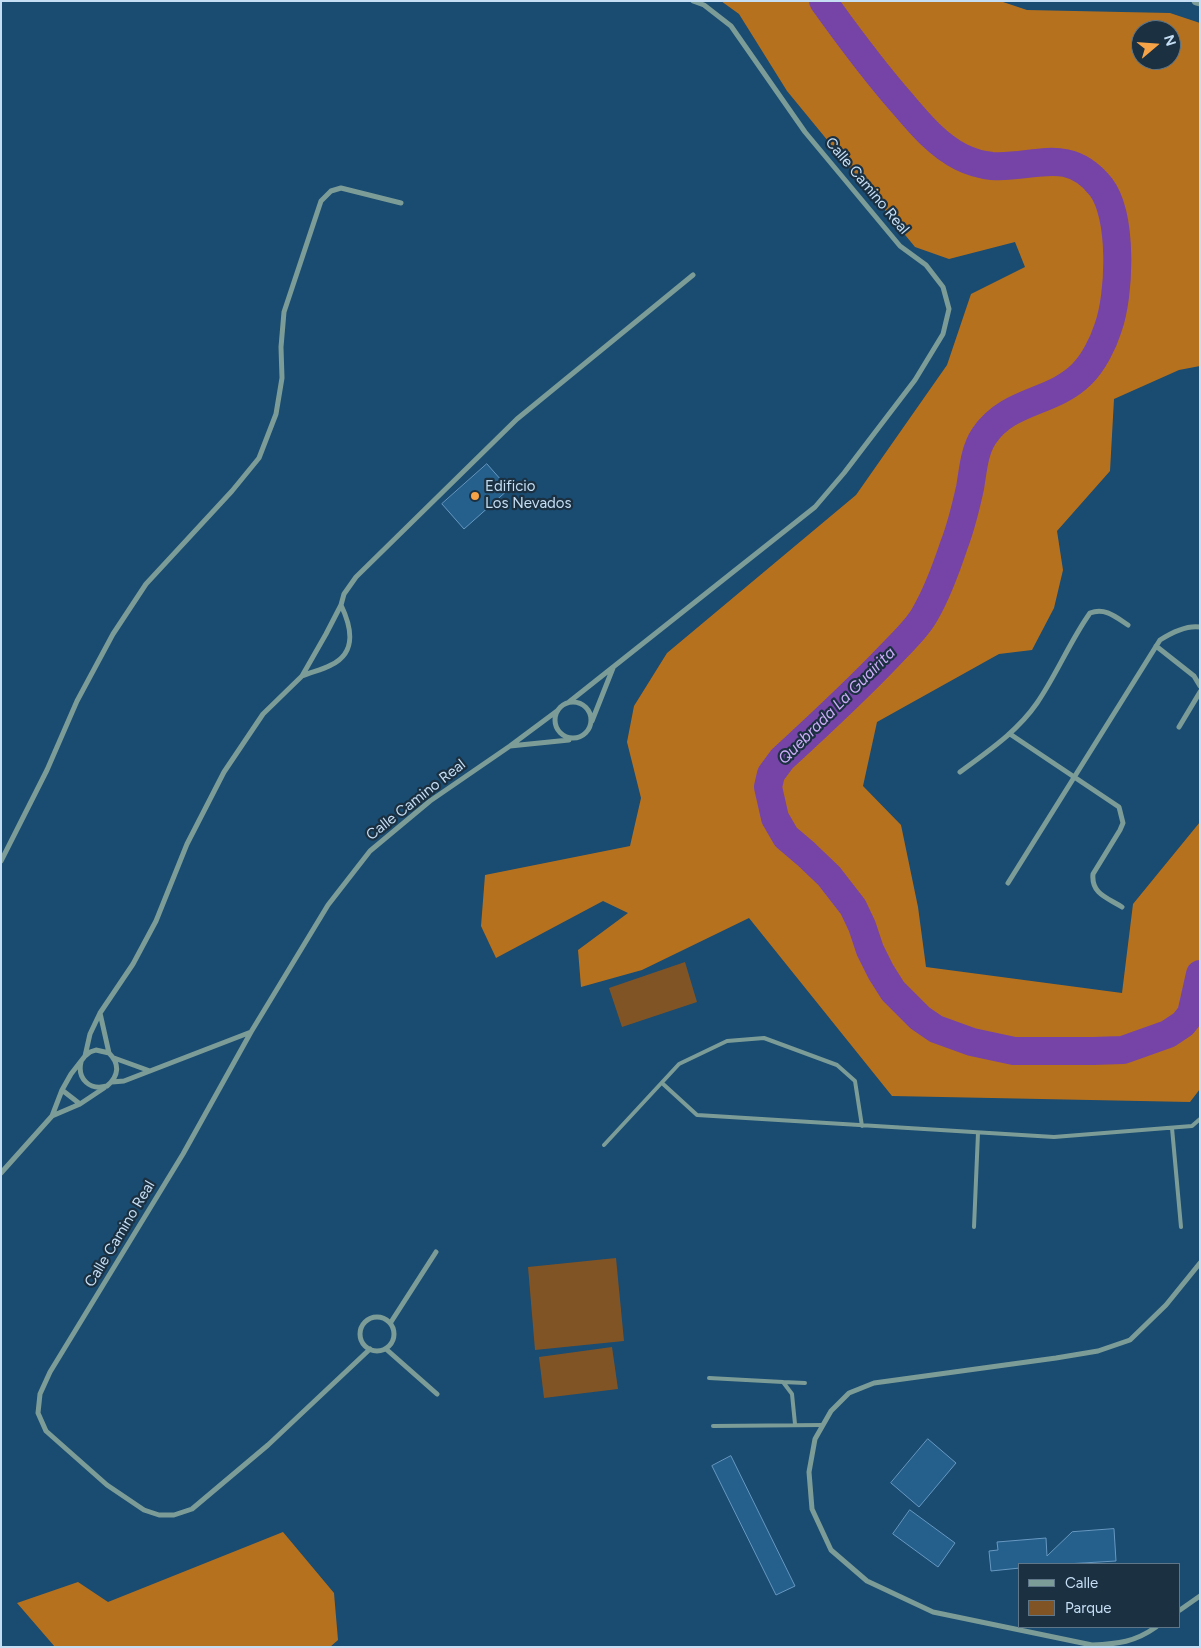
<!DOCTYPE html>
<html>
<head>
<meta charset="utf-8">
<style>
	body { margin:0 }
	#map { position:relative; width:1201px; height:1648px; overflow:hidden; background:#1a4b70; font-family:Figtree,sans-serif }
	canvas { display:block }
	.frame { position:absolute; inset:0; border:2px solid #c5def4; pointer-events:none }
	.legend { position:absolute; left:1018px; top:1563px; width:162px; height:65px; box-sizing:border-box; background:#1b3040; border:1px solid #5f7688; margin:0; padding:6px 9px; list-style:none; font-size:15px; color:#c5def4 }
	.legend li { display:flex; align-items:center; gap:10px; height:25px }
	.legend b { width:25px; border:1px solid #5f7688 }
	.north { position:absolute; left:1131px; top:20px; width:50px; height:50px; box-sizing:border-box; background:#1b3040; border:1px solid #5f7688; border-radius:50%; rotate:72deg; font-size:14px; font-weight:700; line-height:20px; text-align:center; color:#c5def4 }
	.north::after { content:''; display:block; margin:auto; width:18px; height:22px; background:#f6a247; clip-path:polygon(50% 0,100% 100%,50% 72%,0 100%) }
</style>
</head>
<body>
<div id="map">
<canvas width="1201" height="1648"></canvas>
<div class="frame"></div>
<ul class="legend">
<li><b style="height:6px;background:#7c9c97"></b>Calle</li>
<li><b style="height:14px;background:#815425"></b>Parque</li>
</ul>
<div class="north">N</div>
</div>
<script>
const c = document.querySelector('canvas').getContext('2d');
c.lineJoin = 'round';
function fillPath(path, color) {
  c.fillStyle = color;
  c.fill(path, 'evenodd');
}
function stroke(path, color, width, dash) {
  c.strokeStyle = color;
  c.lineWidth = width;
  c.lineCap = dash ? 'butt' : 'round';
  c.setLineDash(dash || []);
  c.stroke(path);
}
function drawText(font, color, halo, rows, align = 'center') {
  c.font = font + ' Figtree,sans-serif';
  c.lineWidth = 4.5;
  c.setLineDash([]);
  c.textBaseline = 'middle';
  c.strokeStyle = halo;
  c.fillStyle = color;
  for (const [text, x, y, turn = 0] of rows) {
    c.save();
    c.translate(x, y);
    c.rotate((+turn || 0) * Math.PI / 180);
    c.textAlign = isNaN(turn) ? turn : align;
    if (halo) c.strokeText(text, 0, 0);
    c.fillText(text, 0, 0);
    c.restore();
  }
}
fillPath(new Path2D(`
	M685,962L697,1002L622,1027L609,988Z
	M616,1258L624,1341L535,1350L528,1267Z
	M612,1347L618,1389L544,1398L539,1357Z`), '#815425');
fillPath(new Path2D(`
	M721,1H1000L1027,10L1170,13L1200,23V366L1179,370L1114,399L1110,471L1057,531L1063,570L1054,608L1032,650L999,654L877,722L863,786L901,825L918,907L926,967L1122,993L1133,904L1200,822V1089L1190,1102L892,1096L749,918L642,970L581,987L578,950L628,913L603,901L496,958L481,926L485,875L630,846L641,798L627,742L634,706L667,653L856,495L947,365L971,294L1025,267L1015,242L949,259L915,247L787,91L739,14ZM1141,30H1171V60H1141Z
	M283,1532L334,1593L338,1640L330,1647H55L17,1603L78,1582L108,1602Z`), '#b6711e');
stroke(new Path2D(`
	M823,1C848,36 874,71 902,103C919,123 937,145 961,157C969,161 982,165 992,166C1034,169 1068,145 1101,187C1123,216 1120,295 1108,328C1103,344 1093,363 1082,374C1052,404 1009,399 984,436C974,451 973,471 970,488C966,506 961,527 954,545C947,566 936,595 925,614C917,629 902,642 890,655C856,691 819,725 782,759L771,774L768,787L775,818L786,837L806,854L829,876L853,907L862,926L870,950L881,972L893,991L920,1018L936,1029L972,1042L1014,1051H1093L1123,1050L1168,1034L1183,1024L1191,1014L1200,974`), '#7643a7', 28);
const building = new Path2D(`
	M487,464L509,489L464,529L442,504Z
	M928,1439L956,1463L919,1507L891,1483Z
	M731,1456L795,1586L776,1595L712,1466Z
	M910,1510L955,1543L938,1567L893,1534Z
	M1114,1529L1116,1561L1066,1564H1020V1568L991,1571L989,1551L998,1550L997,1542L1046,1538L1047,1556L1072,1532Z`);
fillPath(building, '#25608d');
stroke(building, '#6798c1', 1);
stroke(new Path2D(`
	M662,1083L697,1115L1054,1137L1192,1126L1200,1119
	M1172,1128L1181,1227
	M604,1145L679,1064L727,1041L764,1038L837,1065L855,1081L862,1126
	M974,1227L978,1133
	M709,1378L783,1382L792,1394L795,1424
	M783,1382L805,1383
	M713,1426L823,1425`), '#7c9c97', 4);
stroke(new Path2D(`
	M1156,646L1194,676L1200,686
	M302,676C311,672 322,670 331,665C358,652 351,626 341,605
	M555 720a18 18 0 1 1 36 0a18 18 0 1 1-36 0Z
	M569,702L815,507L844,473L915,380L943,334L949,309L943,287L926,265L900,246L805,132L731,26L704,5L693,1
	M592,721L613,668
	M1179,727L1200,692
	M1010,734L1119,807L1123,823L1120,830L1093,874C1091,894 1108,898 1122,907
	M510,746L569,740
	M960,772C988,751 1017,732 1037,703C1057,674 1070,641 1090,613C1105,607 1116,617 1128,625
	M1,861L47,770L77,701L113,634L146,584L232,491L259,458L276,414L282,378L281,347L284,312L321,201L331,191L341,188L401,203
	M1008,883L1160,640C1171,633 1186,625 1200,627
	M100,1013L109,1053
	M85,1056L90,1034L100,1013L133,964L156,921L187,844L224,772L263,714L302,676L326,634L341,605L344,594L356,577L517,419L693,275
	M114,1058L150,1071
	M112,1082L124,1081L251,1032
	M62,1090L80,1104
	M52,1116L80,1104L104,1088
	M1,1173L52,1116L62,1090L71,1074L85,1056L90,1052L96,1050L109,1053C120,1064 119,1076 107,1086C90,1091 77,1079 81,1062
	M360 1334a17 17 0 1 1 34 0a17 17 0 1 1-34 0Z
	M391,1322L436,1252
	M370,1349L268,1445L192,1509L174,1515H159L144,1510L107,1485L46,1431L38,1413L40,1394L50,1372L183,1154L251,1032L328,905L370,851L430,801L510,746L557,711
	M386,1349L437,1394
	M1180,1610L1200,1596
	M1156,1627C1135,1642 1118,1644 1092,1645L933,1612L867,1581L831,1550L812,1509L809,1472L815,1439L831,1411L849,1393L874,1383L1056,1358L1098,1351L1130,1340L1166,1305L1200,1263`), '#7c9c97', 5);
stroke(new Path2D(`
	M1196,1L1200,2`), '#7c9c97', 9);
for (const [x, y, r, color] of [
	[475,496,5,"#f6a247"]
]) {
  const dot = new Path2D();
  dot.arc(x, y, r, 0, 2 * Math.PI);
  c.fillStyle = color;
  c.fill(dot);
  stroke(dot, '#1b3040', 2);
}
drawText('15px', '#c5def4', '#1b3040', [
	["Calle Camino Real",867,186,50],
	["Calle Camino Real",416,800,-38],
	["Calle Camino Real",120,1234,-59]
]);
drawText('15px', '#c5def4', '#1b3040', [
	["Edificio",485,487],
	["Los Nevados",485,504]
], 'left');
drawText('italic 16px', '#ceacf9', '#1b3040', [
	["Quebrada La Guairita",837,706,-45]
]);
</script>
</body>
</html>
